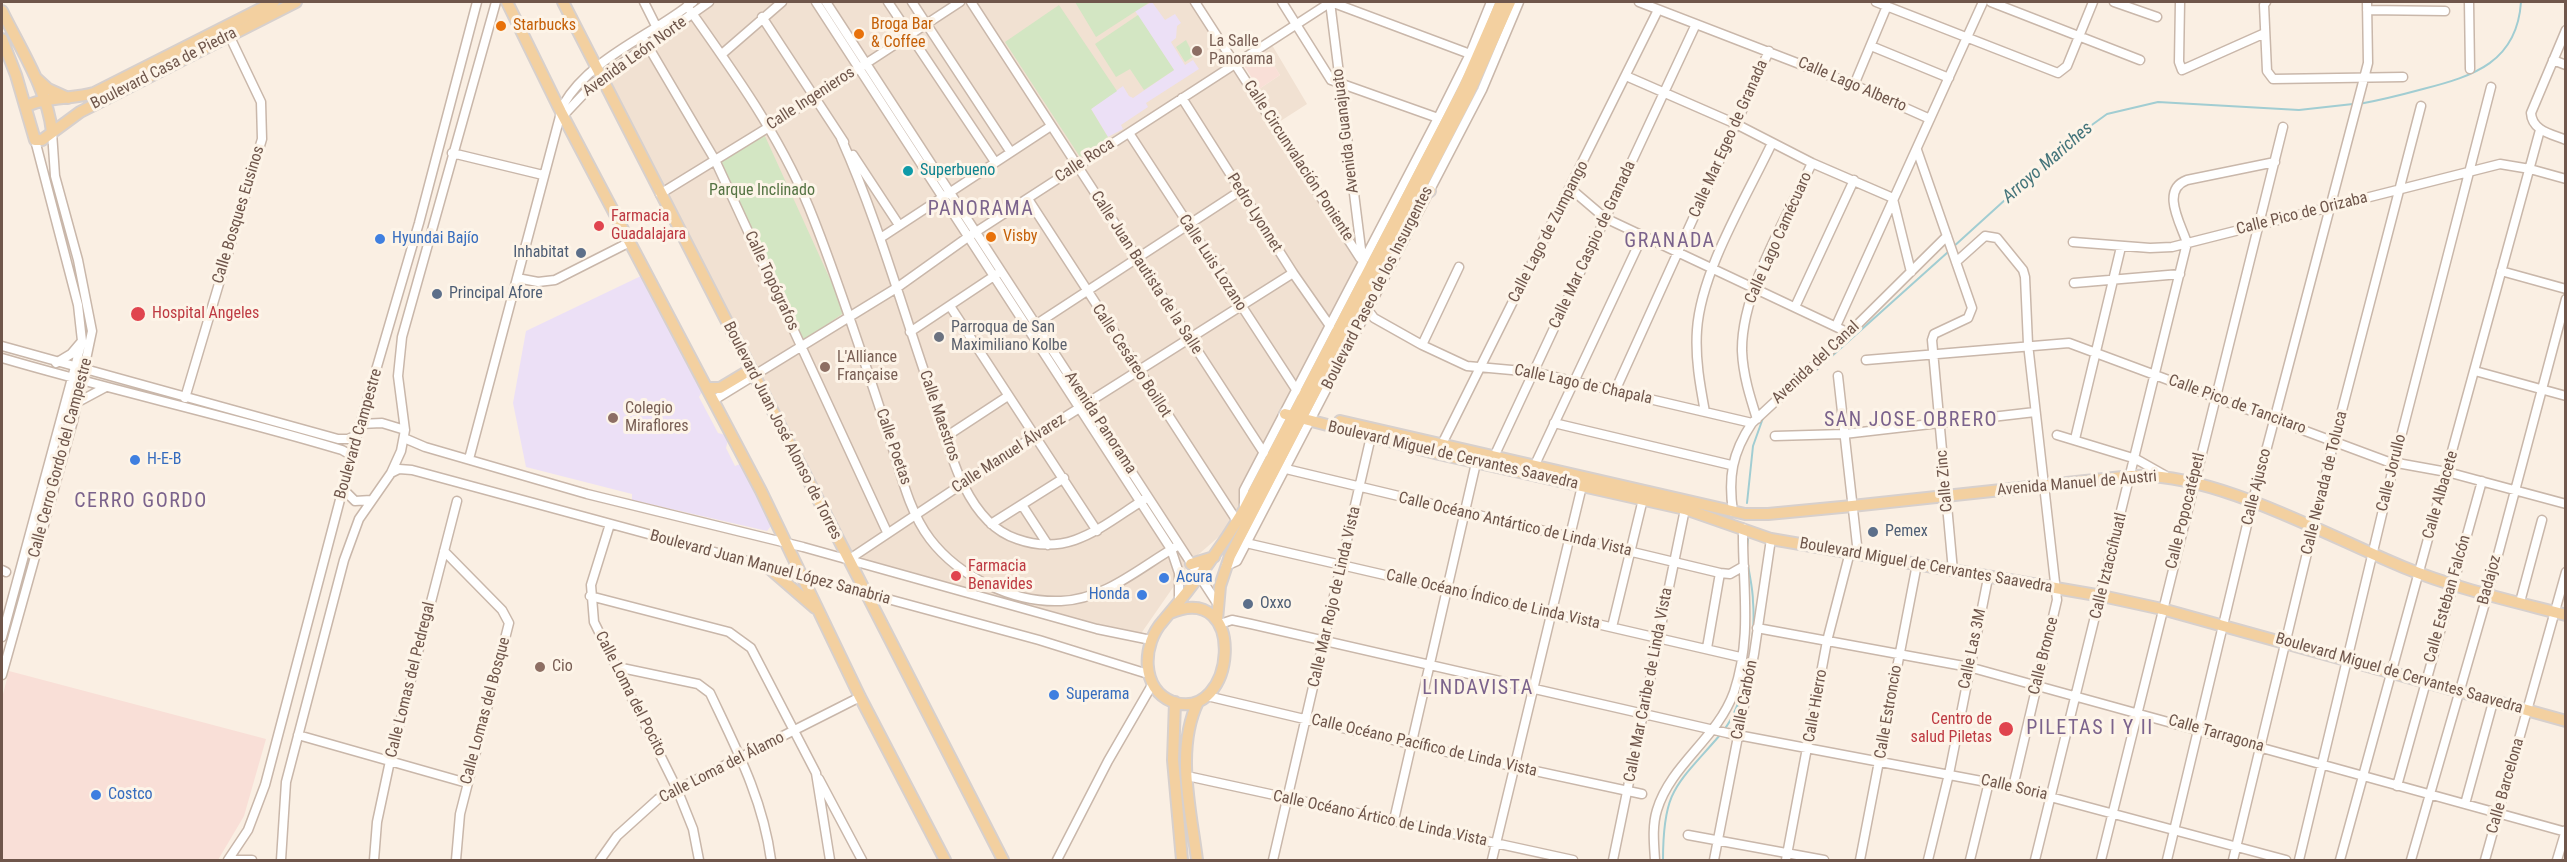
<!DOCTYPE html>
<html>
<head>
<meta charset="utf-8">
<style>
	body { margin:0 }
	#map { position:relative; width:2567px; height:862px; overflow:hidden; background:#faefe3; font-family:"Roboto Condensed",sans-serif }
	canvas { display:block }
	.frame { position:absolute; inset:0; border:3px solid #6f564b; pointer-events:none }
</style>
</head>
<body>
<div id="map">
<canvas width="2567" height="862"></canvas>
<div class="frame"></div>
</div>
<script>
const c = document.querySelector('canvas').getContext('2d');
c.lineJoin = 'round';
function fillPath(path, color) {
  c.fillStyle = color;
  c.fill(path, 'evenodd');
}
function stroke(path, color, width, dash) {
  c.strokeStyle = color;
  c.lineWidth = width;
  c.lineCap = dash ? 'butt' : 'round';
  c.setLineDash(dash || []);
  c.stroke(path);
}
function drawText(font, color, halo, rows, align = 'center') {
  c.font = font + ' "Roboto Condensed",sans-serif';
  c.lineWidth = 6;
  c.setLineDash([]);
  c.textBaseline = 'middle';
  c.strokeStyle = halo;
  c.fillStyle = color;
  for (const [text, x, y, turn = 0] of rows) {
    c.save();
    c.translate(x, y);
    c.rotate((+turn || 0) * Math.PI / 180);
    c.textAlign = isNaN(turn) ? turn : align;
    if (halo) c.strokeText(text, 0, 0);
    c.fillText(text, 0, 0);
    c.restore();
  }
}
fillPath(new Path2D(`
	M711,2H1194L1362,261L1237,521L1192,560L1140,635L848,560L603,78Z
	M1272,45L1307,104L1279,122L1259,89L1280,75L1264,50Z`), '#f1e1d2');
fillPath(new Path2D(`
	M1264,50L1280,75L1259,89L1243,64Z
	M9,671L266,739L244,816L218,860H2V698Z`), '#f9dfd7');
fillPath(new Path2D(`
	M1152,2L1165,20L1175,14L1181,23L1177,26L1176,38L1171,42L1185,65L1193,60L1199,69L1146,103L1148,107L1121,125L1123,129L1108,137L1091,109L1123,86L1129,96L1133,98L1174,70L1135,11Z
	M643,275L703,390L699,397L718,433L726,435L728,440L726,448L735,466L740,464L771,526L767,531L632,500V494L526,467L513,403L526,331Z`), '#ece0f6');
fillPath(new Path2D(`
	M1075,2H1150L1096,37Z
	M1059,5L1117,91L1091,109L1109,139L1080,157L1005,42Z
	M1138,15L1174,70L1144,90L1130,69L1116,77L1095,44Z
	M1186,40L1194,56L1185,62L1176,47Z
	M764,134L845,312L803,341L721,162Z`), '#d3e6c3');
stroke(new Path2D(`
	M2359,104C2381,100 2401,95 2423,89C2474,76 2517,62 2521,2
	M1952,248L2071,140L2107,114L2158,102L2299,110L2353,104
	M1803,382L1948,252
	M1747,503L1753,446L1763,418
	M1747,548L1748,539
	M1723,731C1745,705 1756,636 1753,602C1753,590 1750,578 1748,565
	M1663,860C1663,789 1676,786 1720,735`), '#a1cdd2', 2);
const minor = new Path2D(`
	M644,2L656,26
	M816,2L1171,549L1179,573V603
	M826,2L1217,603
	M888,2L995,162
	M912,2L1010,151
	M971,2L1264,453
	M1195,2L1360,258
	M1282,2L1331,80L1438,118
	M1330,2L1365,281
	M1639,2L1854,85L1930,119
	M1876,2L2058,73L2067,66L2093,2
	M1991,2L2140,60
	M2114,2L2157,17
	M2180,2L2179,62L2182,70L2265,33
	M2266,2L2264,5L2267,71L2273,79L2403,77
	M2469,2L2470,69
	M687,6C735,74 784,141 814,220C841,289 864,360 887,430C899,465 907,509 930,539C959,577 1013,603 1061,601C1107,599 1141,566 1179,545
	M2367,10L2445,11
	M762,17L844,142
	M2566,30L2531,113C2532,131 2552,134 2566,140
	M642,36L715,160L887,532
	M1871,46L1949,78
	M722,54L782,2
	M2553,60L2566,65
	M1626,76L1736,124L1812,163L1893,198
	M1854,85L1887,6
	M1182,98L1293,273L1330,326
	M560,119L594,83L709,2
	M1129,133L1297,391
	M841,138C879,223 903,312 934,400C944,427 950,460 964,486C975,508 992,531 1017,539C1070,558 1103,525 1145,499
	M1917,150L1972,308L1968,318L1934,334L1932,340L1953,571
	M452,153L543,175
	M853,155L899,225
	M1571,189L1605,218L1849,333
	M660,194L769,127L960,2
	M1028,199L1237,521
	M1893,199L1911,272
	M882,237L1051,126
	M2073,242L2150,248L2172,247L2500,164L2530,169L2566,179
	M1956,262L1985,236L1997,238L2023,270L2025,277L2028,344L2057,600L2013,787
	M2501,271L2566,289
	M517,278L538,282L555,280L630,242
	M2074,283L2180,274
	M1366,294L1368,310L1374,318L1422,345L1467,366L1534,372L1752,423
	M950,306L1097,531
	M1795,307L1854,180
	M1836,326L1983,2
	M1032,327L1240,191
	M910,332L997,274
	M1422,345L1459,267
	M2,346L338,439H348L357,435
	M2,358C114,391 229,416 342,450L349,454L351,459
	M1866,360L2069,343L2386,461L2447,472L2566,504
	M56,363L71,354L82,341
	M2475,371L2566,396
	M1838,376L1858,554
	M1615,391L1769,51
	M185,398L262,139L261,102L229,35
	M714,400L898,287L968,237L1331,2L1470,54
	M78,402L106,387
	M1705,412C1700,385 1695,358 1697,330C1701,271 1746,198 1772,143
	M1757,419C1750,397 1743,375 1742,351C1741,292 1787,217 1812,163
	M1554,423L1731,465
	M360,424L382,423L405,430
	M2057,435L2136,459L2166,476
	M947,436L1008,396
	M1775,436L1844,434L2035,412
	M404,438L425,447L587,494L803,547L1097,629L1151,640
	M2075,439L2121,247
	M1440,448L1658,10
	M469,459L563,105C591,57 651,36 693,2
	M1492,461L1696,24
	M1286,469L1720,573L1730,574L1744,566
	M1532,471L1643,235
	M391,473L399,469L412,470L1039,640L1148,674
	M343,489L355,501L371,500
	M1022,505L1048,545
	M1244,510V490L1438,118L1470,54L1491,2
	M1733,512C1728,477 1732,453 1752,423L1849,333L1947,236
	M610,524L591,585L594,622L677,789L693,829L699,860
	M991,524L1064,478
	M1246,543L1740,657
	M444,551L502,610L509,623L460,814L456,860
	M848,560L1016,448L1293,273
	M1226,566L1237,561L1482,90L1519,2
	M2,570L6,572
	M590,596L729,632L751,648L816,773L830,860
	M2520,602L2542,520
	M1220,624L1232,620L1251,624L1727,733L2013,787L2286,860
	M1612,627L1643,499
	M1757,628L1969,667L2566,832
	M2,637L82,341L78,305L35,140
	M1707,648L1720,573
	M617,667L698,684L710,693C736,748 763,799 771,860
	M2,675L73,421L92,331L78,260L55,176L52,132
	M1207,696L1410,744L1642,794
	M298,735L467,783
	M1187,776L1573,860
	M819,779L862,860
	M2397,786L2482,481
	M2465,804L2493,702
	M1394,820L1476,463
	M1688,835L1824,860
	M228,860L248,830L265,785L357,435L419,223L477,2
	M236,860H252
	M281,860L286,782L344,560L359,519L391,473L401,451L405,430L398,376L402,337L496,2
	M374,860L377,822L390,761L457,501
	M600,860L617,836L658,799L860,697
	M1057,860L1108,761L1152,685
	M1273,860L1372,432
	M1492,860L1582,486
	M1613,860L1685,509
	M1655,860C1654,844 1652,826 1657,810C1671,764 1717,739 1734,692C1753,636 1742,584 1743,528
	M1714,860L1754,654L1771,539
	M1786,860L1827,641L1850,552
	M1860,860L1917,564
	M1928,860L1949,774L1988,578
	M1970,860L1989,782
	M2035,860L2187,243C2181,224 2160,190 2187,180L2275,162
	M2101,860L2283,127
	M2167,860L2251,508L2368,63L2367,2
	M2233,860L2334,441L2421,106
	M2299,860L2394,464L2491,87
	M2340,860L2540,130
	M2411,860L2487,596L2566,299
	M2485,860L2566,572
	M2557,860L2566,830`);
const major = new Path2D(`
	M507,2L561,112L761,491L860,697L945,860
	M563,2L1003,860
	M2,11C20,48 48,91 52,132
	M2,39L16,75L35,140H42L80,112L296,2
	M36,78L48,89L68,98
	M26,107C39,97 75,99 94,93L274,2
	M1413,203L1430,191
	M708,388H720L750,370
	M1285,414L1439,454L1685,509L1771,539L2102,596L2162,609L2566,721
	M1340,421L1745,514H1768L1852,506L2132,476C2213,471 2327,536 2403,567C2454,588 2512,601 2566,615
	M1191,564L1214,557
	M770,569L815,608
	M1170,613C1249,579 1236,724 1173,702C1140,689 1142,644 1163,621C1193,586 1220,550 1244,510L1464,87L1501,2
	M1217,620L1220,586L1230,556L1468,96L1510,2
	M1175,702L1173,760L1182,860
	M1197,860C1191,811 1175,749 1198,702`);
stroke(minor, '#c9b7aa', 11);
stroke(major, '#d7d0cd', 14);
stroke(minor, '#fff', 8);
stroke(major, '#f3d0a0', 10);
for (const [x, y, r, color] of [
	[501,26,6,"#e8710a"],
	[859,34,6,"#e8710a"],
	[1197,51,6,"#8d6e63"],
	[908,171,6,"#0f9aa8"],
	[599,226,6,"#e0444e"],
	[991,237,6,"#e8710a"],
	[380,239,6,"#3f7fe0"],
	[581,253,6,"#5c6f8a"],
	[437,294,6,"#5c6f8a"],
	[138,314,8,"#e0444e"],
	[939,337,6,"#6b7280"],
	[825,367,6,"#8d6e63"],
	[613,418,6,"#8d6e63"],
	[135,460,6,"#3f7fe0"],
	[1873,532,6,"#5c6f8a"],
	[956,576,6,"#e0444e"],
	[1164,578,6,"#3f7fe0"],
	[1142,595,6,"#3f7fe0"],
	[1248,604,6,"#5c6f8a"],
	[540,667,6,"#8d6e63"],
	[1054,695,6,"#3f7fe0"],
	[2006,729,8,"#e0444e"],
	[96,795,6,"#3f7fe0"]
]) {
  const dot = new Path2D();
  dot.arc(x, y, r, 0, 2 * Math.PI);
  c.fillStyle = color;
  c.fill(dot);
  stroke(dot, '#fdf4e8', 2);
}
drawText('16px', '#c56008', '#fdf4e8', [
	["Broga Bar",871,25],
	["& Coffee",871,43],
	["Starbucks",513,26],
	["Visby",1003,237]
], 'left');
drawText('16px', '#785e54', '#fdf4e8', [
	["La Salle",1209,42],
	["Panorama",1209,60],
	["L'Alliance",837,358],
	["Française",837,376],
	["Colegio",625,409],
	["Miraflores",625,427],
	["Cio",552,667]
], 'left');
drawText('16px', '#6f564b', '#fdf4e8', [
	["Avenida León Norte",635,57,-36],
	["Boulevard Casa de Piedra",164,69,-27],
	["Calle Lago Alberto",1852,85,23],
	["Calle Ingenieros",811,99,-33],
	["Avenida Guanajuato",1346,131,-97],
	["Calle Mar Egeo de Granada",1729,139,-66],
	["Calle Roca",1085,161,-33],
	["Calle Circunvalación Poniente",1298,161,57],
	["Pedro Lyonnet",1254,213,58],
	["Calle Pico de Orizaba",2302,214,-14],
	["Calle Bosques Eusinos",239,215,-73],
	["Calle Lago de Zumpango",1549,232,-63],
	["Calle Lago Camécuaro",1779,238,-66],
	["Calle Mar Caspio de Granada",1593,245,-65],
	["Calle Luis Lozano",1212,263,57],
	["Calle Juan Bautista de la Salle",1146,273,57],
	["Calle Topógrafos",771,281,65],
	["Boulevard Paseo de los Insurgentes",1378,288,-63],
	["Calle Cesáreo Boillot",1131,361,57],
	["Avenida del Canal",1816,363,-43],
	["Calle Lago de Chapala",1583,385,12],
	["Calle Pico de Tancitaro",2237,405,20],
	["Calle Maestros",939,416,71],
	["Avenida Panorama",1100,423,57],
	["Boulevard Juan José Alonso de Torres",782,431,63],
	["Boulevard Campestre",359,434,-74],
	["Calle Poetas",893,447,71],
	["Calle Manuel Álvarez",1009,454,-33],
	["Boulevard Miguel de Cervantes Saavedra",1453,456,13],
	["Calle Cerro Gordo del Campestre",61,458,-75],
	["Calle Jorullo",2392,473,-76],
	["Calle Zinc",1945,481,-95],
	["Calle Nevada de Toluca",2325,483,-76],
	["Avenida Manuel de Austri",2077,484,-5],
	["Calle Ajusco",2257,487,-76],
	["Calle Albacete",2441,495,-74],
	["Calle Popocatépetl",2186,511,-76],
	["Calle Océano Antártico de Linda Vista",1515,525,13],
	["Boulevard Miguel de Cervantes Saavedra",1926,566,10],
	["Calle Iztaccíhuatl",2109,566,-76],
	["Boulevard Juan Manuel López Sanabria",770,568,15],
	["Badajoz",2490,580,-75],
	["Calle Mar Rojo de Linda Vista",1335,597,-77],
	["Calle Esteban Falcón",2448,599,-74],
	["Calle Océano Índico de Linda Vista",1493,600,13],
	["Calle Las 3M",1973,649,-78],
	["Calle Bronce",2044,656,-76],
	["Boulevard Miguel de Cervantes Saavedra",2399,674,16],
	["Calle Lomas del Pedregal",411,680,-76],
	["Calle Mar Caribe de Linda Vista",1649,685,-79],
	["Calle Loma del Pocito",630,694,63],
	["Calle Carbón",1745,700,-79],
	["Calle Hierro",1816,706,-80],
	["Calle Lomas del Bosque",486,711,-75],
	["Calle Estroncio",1889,712,-80],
	["Calle Tarragona",2216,734,16],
	["Calle Océano Pacífico de Linda Vista",1424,746,13],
	["Calle Loma del Álamo",722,768,-27],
	["Calle Barcelona",2506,786,-74],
	["Calle Soria",2014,788,13],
	["Calle Océano Ártico de Linda Vista",1380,819,12]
]);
drawText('16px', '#0d838f', '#fdf4e8', [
	["Superbueno",920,171]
], 'left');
drawText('16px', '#557444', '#fdf4e8', [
	["Parque Inclinado",762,191]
]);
drawText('16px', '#be3a42', '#fdf4e8', [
	["Farmacia",611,217],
	["Guadalajara",611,235],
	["Hospital Angeles",152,314],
	["Farmacia",968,567],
	["Benavides",968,585],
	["Centro de",1992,720,"right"],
	["salud Piletas",1992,738,"right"]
], 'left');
drawText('16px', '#366cbe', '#fdf4e8', [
	["Hyundai Bajío",392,239],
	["H-E-B",147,460],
	["Acura",1176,578],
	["Honda",1130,595,"right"],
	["Superama",1066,695],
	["Costco",108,795]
], 'left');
drawText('16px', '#4e5e75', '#fdf4e8', [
	["Inhabitat",569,253,"right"],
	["Principal Afore",449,294],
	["Pemex",1885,532],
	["Oxxo",1260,604]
], 'left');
drawText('16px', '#5b616d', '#fdf4e8', [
	["Parroqua de San",951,328],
	["Maximiliano Kolbe",951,346]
], 'left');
drawText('italic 18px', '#44747a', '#fdf4e8', [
	["Arroyo Mariches",2048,163,-41]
]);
c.letterSpacing = '1.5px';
drawText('20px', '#7b638c', '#fdf4e8', [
	["PANORAMA",981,210],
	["GRANADA",1670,242],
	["SAN JOSE OBRERO",1911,421],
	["CERRO GORDO",141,502],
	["LINDAVISTA",1478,689],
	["PILETAS I Y II",2090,729]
]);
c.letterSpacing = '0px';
</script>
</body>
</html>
